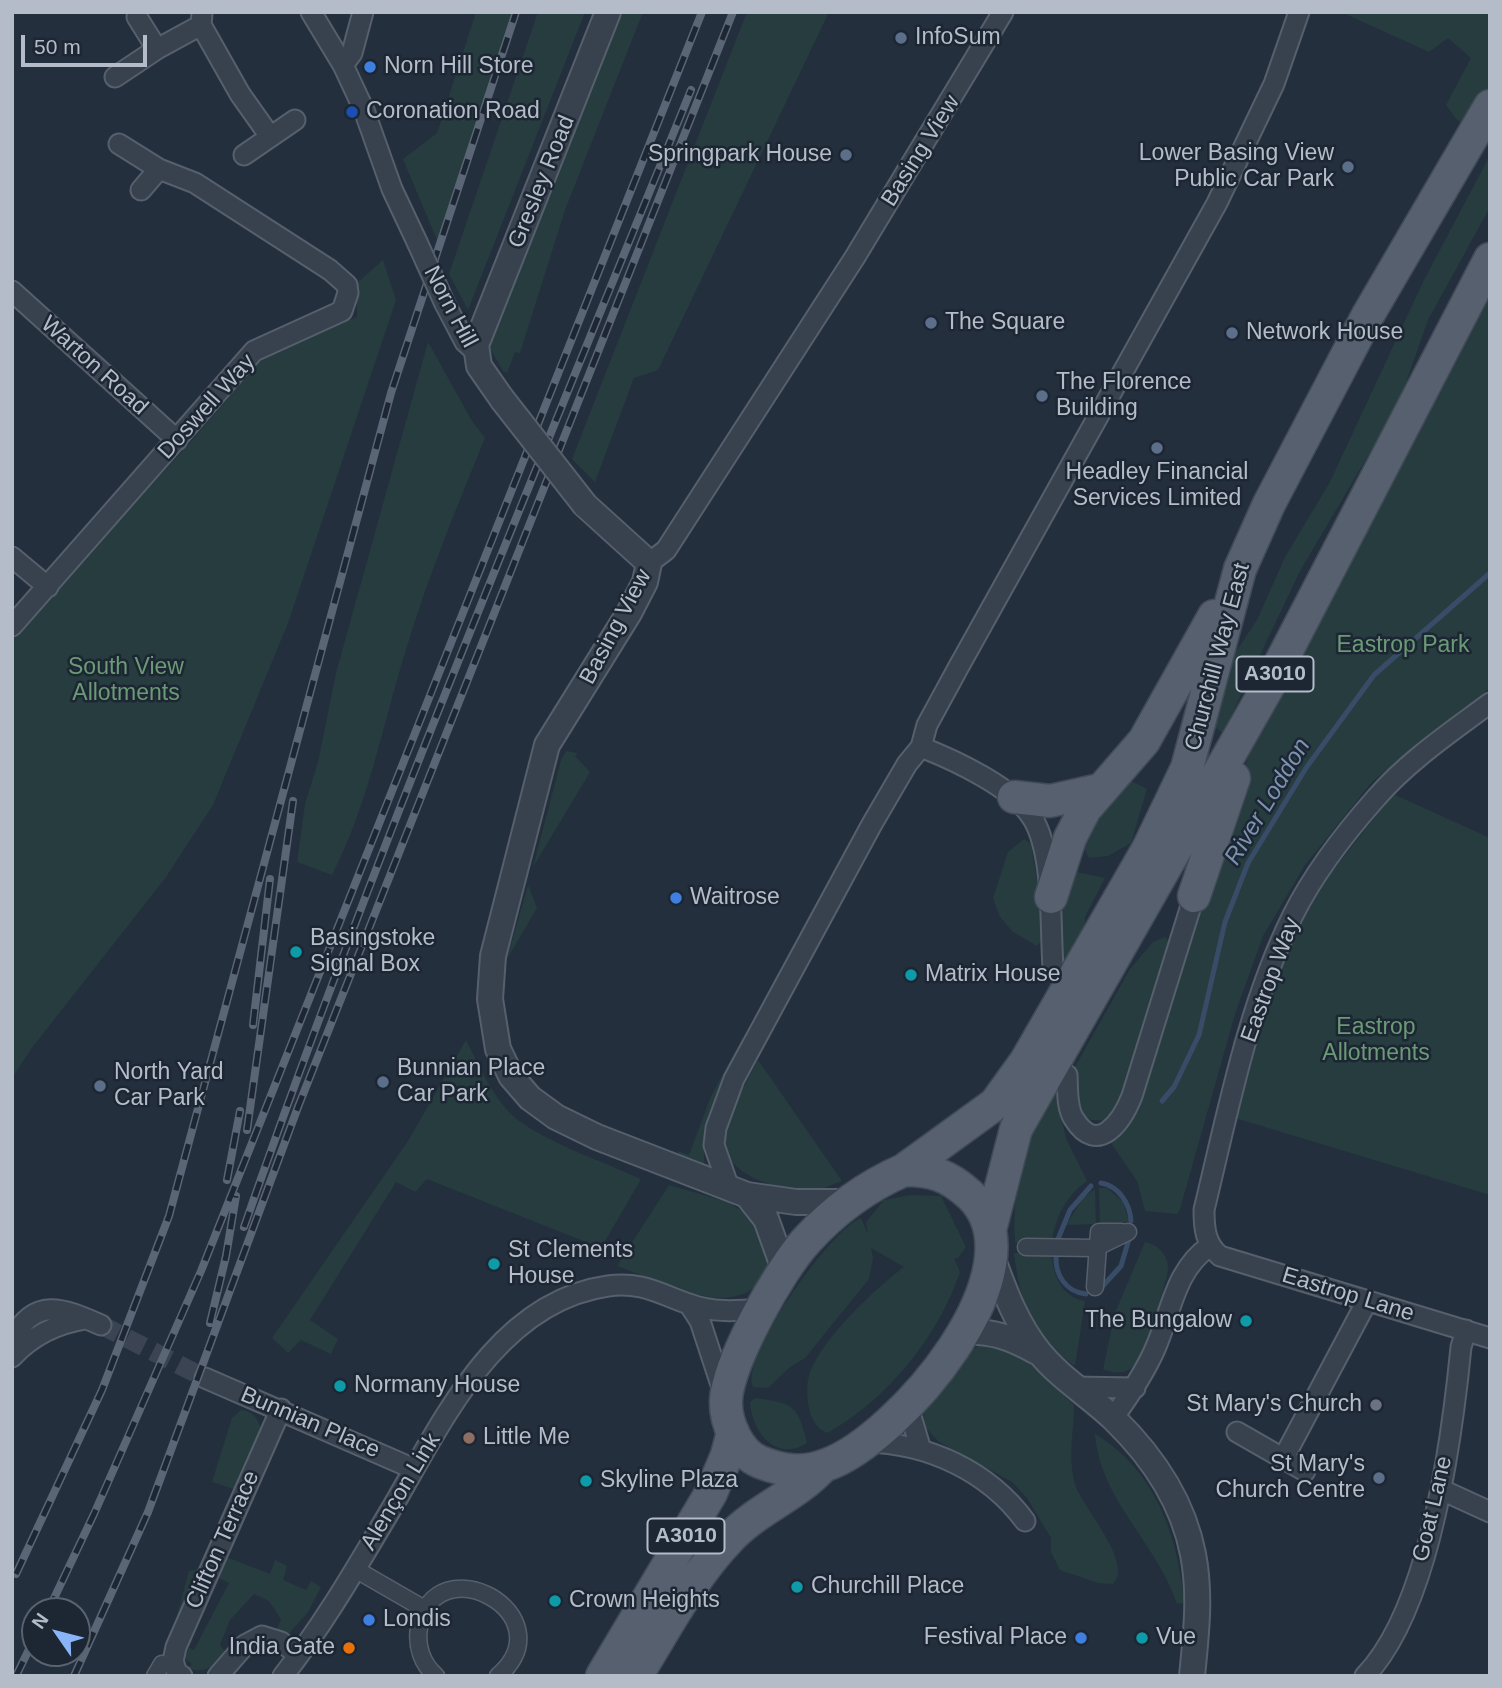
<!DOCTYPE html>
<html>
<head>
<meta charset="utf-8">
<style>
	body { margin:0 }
	#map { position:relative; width:1502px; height:1688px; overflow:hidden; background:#242f3e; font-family:Arial,sans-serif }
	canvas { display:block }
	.frame { position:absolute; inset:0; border:14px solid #b4bcc9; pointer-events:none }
	.north { position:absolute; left:21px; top:1597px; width:70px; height:70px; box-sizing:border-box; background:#1d2633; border:2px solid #59626f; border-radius:50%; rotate:305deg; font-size:19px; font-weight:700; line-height:28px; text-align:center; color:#b4bcc9 }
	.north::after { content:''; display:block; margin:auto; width:24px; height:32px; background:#8ab4f8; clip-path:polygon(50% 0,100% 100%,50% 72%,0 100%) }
	.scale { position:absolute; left:21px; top:35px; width:126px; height:32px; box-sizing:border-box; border:4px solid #b4bcc9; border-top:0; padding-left:9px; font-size:21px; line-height:24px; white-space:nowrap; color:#b4bcc9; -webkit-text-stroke:5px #1d2633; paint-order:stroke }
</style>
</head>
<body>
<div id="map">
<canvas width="1502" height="1688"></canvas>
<div class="frame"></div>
<div class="north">N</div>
<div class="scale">50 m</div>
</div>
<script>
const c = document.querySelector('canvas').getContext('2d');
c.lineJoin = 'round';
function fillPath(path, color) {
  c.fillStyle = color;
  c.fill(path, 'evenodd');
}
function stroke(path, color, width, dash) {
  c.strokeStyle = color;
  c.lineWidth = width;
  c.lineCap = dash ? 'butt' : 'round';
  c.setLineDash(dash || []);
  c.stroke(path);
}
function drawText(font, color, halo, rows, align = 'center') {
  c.font = font + ' Arial,sans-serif';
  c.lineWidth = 5;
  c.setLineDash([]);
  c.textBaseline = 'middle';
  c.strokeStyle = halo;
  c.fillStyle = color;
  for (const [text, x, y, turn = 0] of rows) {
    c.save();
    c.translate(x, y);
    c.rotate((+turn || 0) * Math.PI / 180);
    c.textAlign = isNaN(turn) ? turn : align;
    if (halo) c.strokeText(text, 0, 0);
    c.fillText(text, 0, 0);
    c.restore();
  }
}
fillPath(new Path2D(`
	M476,12H516L439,245L403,159L437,133Z
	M538,12H585L468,310L449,274Z
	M615,12H643L565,210L520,353L515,352L507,373L503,371L487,343Z
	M747,12H829L658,370L634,378L595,482L572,459Z
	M1341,12H1490V91L1471,129L1456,119L1446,105L1471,58L1448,38L1429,52Z
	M1490,155V207L1428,320L1398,405L1300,571L1223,733L1213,726L1227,665L1257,620L1285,557L1330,482L1423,282Z
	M383,260L396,300L288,623L213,805L166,877L31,1049L12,1078V638L188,445L264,357L357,317V283Z
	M1490,277V688L1372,782L1305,865L1263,936L1235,1014L1180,1209L1177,1214L1145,1211L1137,1181L1109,1140L1120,1130L1254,740Z
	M428,342L472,421L485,438C456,509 427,579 405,653C382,728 368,805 332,875L297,862L305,804L318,762L336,673Z
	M566,751L577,753L575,756L590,772L533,867L561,760Z
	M1127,779L1147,789L1131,843L1108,856L1089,858L1077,836Z
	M1393,794L1490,838V1195L1235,1118L1275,974L1321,886Z
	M1024,839L1031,844L1046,936L1037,946L1013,932L1000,917L993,898L1008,852Z
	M1072,871L1105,878L1085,917L1084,937L1073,961L1064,963L1056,947L1061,921L1056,886Z
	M528,885L537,908L507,959Z
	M1165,937L1169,942L1134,1075L1113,1121L1091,1120L1081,1115L1075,1108L1072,1072L1130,969L1153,942Z
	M743,1037L745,1039C727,1070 698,1129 705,1165L703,1168L676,1162L678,1151L689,1155L711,1096Z
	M466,1040C479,1065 490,1093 511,1114C537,1139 606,1163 641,1179L601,1248L427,1179L415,1192L396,1182L310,1320L338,1339L331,1354L301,1340L288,1353L272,1338L408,1141Z
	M758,1060L842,1181C833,1184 824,1189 815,1190C788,1193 729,1178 724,1146C721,1125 748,1080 758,1060Z
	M1050,1095H1056L1066,1138L1087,1181C1067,1195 1056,1216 1052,1240L1015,1243C1012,1181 1023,1149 1050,1095Z
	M669,1185L728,1202L754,1219L771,1258C769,1264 767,1273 763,1278C731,1323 656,1279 617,1266Z
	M1099,1188H1107L1123,1202L1129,1222L1100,1224Z
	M1095,1189L1096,1224L1066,1225L1083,1198Z
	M910,1195L941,1196L966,1247L958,1258H954L960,1272C938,1337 887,1400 827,1433C817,1429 811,1419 809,1408C807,1398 806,1386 809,1376C819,1341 876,1288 904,1267L871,1248L873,1258L869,1279L805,1358L790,1367L768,1388L753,1387C739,1359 831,1228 861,1218L868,1234L866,1222L884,1200Z
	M1145,1242C1162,1246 1171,1259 1167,1276C1157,1305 1151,1391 1103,1369L1115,1313Z
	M1051,1252C1054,1276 1060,1296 1085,1301L1075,1366C1032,1336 1020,1303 1014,1253Z
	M986,1343L1023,1357L1074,1405C1074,1432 1067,1460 1076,1487C1085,1510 1134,1564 1113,1584L1098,1583L1060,1570L1051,1552V1538L1027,1498L1012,1482L939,1442L923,1425C920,1401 962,1349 986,1343Z
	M755,1398C792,1403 798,1404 807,1443C776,1463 752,1432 750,1402Z
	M241,1410C255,1412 258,1419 262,1432L170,1641L189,1571L201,1568L234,1489L212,1482L232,1418Z
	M1095,1434C1155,1469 1179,1538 1184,1603L1177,1604C1157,1543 1100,1500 1095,1434Z
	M226,1557L270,1574L275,1560L287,1566L283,1580L306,1590L311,1581L321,1587L308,1612L285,1638L275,1634L281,1619L269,1601L254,1594L230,1620L220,1645L226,1653C216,1665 204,1675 188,1668L192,1664L184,1658L189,1648L194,1650L229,1583L217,1577Z`), '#263c3f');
stroke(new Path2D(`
	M1162,1101L1174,1087L1199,1035L1225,922L1248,863L1306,768L1374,675L1490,573
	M1101,1183C1119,1186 1130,1204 1131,1221
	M1058,1239L1070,1210L1091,1186
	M1056,1256C1055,1275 1066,1292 1086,1294
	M1101,1288L1121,1266L1129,1239`), '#394c67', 5);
stroke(new Path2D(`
	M101,1325L205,1378`), '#3a4453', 19, [19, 10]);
const pedestrian = new Path2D(`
	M1026,1247L1095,1248L1128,1232
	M1095,1287L1099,1232H1122
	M355,1569L426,1610
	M155,1676L162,1664
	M436,1676C422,1664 416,1646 419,1628C435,1542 568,1615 498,1676`);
const minor = new Path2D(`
	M311,12L343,65L364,110L392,189L417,242
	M137,17L157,49
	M201,25L240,94L269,135
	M343,65L352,53L363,12
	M115,77L157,49L201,25L202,13
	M244,155L295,120
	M141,190L159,169
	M12,291L177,440
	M445,304L465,342L476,352
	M12,557L48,587
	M649,563L666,550L855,257L1003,12
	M12,626L254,351L342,311L348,293L347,285L330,270L195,183L159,169L119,144
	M1490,703C1451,732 1408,761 1376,798C1345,833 1314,873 1293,915C1248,1006 1228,1111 1204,1210C1204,1227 1205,1244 1220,1256L1490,1338
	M921,747C954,760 1015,788 1033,819C1054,854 1050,926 1053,967
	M1067,1075C1068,1088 1066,1107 1074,1119C1098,1157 1122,1121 1132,1096L1194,896
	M729,1188L714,1145L716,1128L734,1079L872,824L907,764L921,747L927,725L958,668L1217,203L1274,84L1299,12
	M689,1304L700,1321L725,1397
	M12,1340C35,1295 64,1309 101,1325
	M12,1357C33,1335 56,1324 85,1319
	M205,1378L414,1469
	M1074,1387L1135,1388
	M907,1403L921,1450
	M1113,1418C1129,1396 1144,1374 1155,1349C1171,1313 1175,1269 1210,1246
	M1237,1432L1305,1471
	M865,1442C928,1443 988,1471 1025,1521
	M1283,1459L1367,1301
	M1442,1490L1490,1512
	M182,1676L177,1673L173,1661L176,1647L281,1409
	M218,1676L245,1645L262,1636L281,1642L299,1655
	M283,1676C324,1624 356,1568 390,1511C441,1425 495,1302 608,1286C640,1281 660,1294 689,1304C713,1313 737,1311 763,1309
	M1365,1676C1430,1608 1452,1439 1461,1347L1466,1330`);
const tertiary = new Path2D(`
	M502,399L479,366L476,345L608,12
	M585,505L649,563L645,582L629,613L547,745L493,956L490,999L498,1049L511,1076L530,1098L556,1117L597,1137L747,1195L796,1202H847
	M747,1195L766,1219L784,1269
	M992,1257C1005,1292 1016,1323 1039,1352C1060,1378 1090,1396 1114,1419C1152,1456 1183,1502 1193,1554C1201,1595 1196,1635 1192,1676
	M962,1332C992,1330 1012,1338 1037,1352`);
const primary = new Path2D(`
	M1014,797L1050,801L1099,790
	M1194,896L1234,778
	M1051,897L1070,838L1085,809L1144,741L1214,616
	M904,1170L995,1104L1026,1061L1148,849L1187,768L1240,569L1269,504L1368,315L1490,106
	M904,1170C932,1170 948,1175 970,1195C1047,1267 898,1440 826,1465C803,1474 782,1471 760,1462C738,1453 725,1422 726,1400C728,1362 780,1269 806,1241C834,1210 865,1187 904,1170Z
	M991,1226L1016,1129L1269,685L1490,259
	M602,1676L711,1493L727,1455L733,1432
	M636,1676C665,1630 692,1577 730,1538C757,1509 796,1496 823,1466`);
stroke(pedestrian, '#565f6c', 19);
stroke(minor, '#565f6c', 23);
stroke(tertiary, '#565f6c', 28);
stroke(primary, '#414a57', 35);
stroke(pedestrian, '#38414e', 16);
stroke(minor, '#38414e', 19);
stroke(tertiary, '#38414e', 24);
stroke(primary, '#56606e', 32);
const rail = new Path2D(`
	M253,1025L270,879
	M247,1130L293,801
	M227,1180L240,1111
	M244,1227C378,843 538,467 691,90
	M210,1323L226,1256L236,1196
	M16,1574L102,1390L169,1216L391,393L516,12
	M48,1611L94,1514L201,1271L702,12
	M16,1676L35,1637
	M74,1676L148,1512L298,1107L733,12`);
stroke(rail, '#5a6575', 8);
stroke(rail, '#1d2633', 5, [16]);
const minorBridge = new Path2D(`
	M417,242L445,304`);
const tertiaryBridge = new Path2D(`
	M502,399L585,505`);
stroke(minorBridge, '#565f6c', 23, []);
stroke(tertiaryBridge, '#565f6c', 28, []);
stroke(minorBridge, '#38414e', 19);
stroke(tertiaryBridge, '#38414e', 24);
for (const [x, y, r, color] of [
	[901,38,7,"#5c6f8a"],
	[370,67,7,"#3f7fe0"],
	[352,112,7,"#1a4fb4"],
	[846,155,7,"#5c6f8a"],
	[1348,167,7,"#5c6f8a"],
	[931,323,7,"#5c6f8a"],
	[1232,333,7,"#5c6f8a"],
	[1042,396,7,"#5c6f8a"],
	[1157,448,7,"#5c6f8a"],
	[676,898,7,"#3f7fe0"],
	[296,952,7,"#0f9aa8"],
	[911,975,7,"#0f9aa8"],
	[383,1082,7,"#5c6f8a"],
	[100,1086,7,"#5c6f8a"],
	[494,1264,7,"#0f9aa8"],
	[1246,1321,7,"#0f9aa8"],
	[340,1386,7,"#0f9aa8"],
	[1376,1405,7,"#6b7280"],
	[469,1438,7,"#8d6e63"],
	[1379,1478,7,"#5c6f8a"],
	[586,1481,7,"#0f9aa8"],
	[797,1587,7,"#0f9aa8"],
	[555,1601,7,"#0f9aa8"],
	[369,1620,7,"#3f7fe0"],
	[1081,1638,7,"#3f7fe0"],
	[1142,1638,7,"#0f9aa8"],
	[349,1648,7,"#e8710a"]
]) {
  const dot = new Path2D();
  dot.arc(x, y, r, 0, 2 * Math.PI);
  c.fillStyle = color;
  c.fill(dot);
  stroke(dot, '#1d2633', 2.5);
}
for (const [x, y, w] of [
	[1275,674,77],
	[686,1536,77]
]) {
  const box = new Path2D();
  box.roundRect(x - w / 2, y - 17.5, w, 35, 5);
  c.fillStyle = '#1d2633';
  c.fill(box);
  stroke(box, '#b4bcc9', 2);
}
drawText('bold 21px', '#b4bcc9', null, [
	["A3010",1275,674],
	["A3010",686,1536]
]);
drawText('23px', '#b4bcc9', '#1d2633', [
	["InfoSum",915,38],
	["Norn Hill Store",384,67],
	["Coronation Road",366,112],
	["Lower Basing View",1334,154,"right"],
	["Public Car Park",1334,180,"right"],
	["Springpark House",832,155,"right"],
	["The Square",945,323],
	["Network House",1246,333],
	["The Florence",1056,383],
	["Building",1056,409],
	["Headley Financial",1157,473,"center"],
	["Services Limited",1157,499,"center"],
	["Waitrose",690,898],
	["Basingstoke",310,939],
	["Signal Box",310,965],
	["Matrix House",925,975],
	["Bunnian Place",397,1069],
	["Car Park",397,1095],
	["North Yard",114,1073],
	["Car Park",114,1099],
	["St Clements",508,1251],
	["House",508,1277],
	["The Bungalow",1232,1321,"right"],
	["Normany House",354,1386],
	["St Mary's Church",1362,1405,"right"],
	["Little Me",483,1438],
	["St Mary's",1365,1465,"right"],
	["Church Centre",1365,1491,"right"],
	["Skyline Plaza",600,1481],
	["Churchill Place",811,1587],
	["Crown Heights",569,1601],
	["Londis",383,1620],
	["Festival Place",1067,1638,"right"],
	["Vue",1156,1638],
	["India Gate",335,1648,"right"]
], 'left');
drawText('23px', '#b4bcc9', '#1d2633', [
	["Basing View",921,151,-58],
	["Gresley Road",542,182,-68],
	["Norn Hill",450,307,62],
	["Warton Road",94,366,42],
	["Doswell Way",207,407,-48],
	["Basing View",616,627,-62],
	["Churchill Way East",1218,657,-75],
	["Eastrop Way",1271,980,-70],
	["Eastrop Lane",1348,1295,17],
	["Bunnian Place",310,1423,23],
	["Alençon Link",401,1492,-59],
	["Goat Lane",1433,1509,-77],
	["Clifton Terrace",223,1540,-66]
]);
drawText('23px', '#6b9a76', '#1d2633', [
	["Eastrop Park",1403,646],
	["South View",126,668],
	["Allotments",126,694],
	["Eastrop",1376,1028],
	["Allotments",1376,1054]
]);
drawText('italic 24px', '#7c92b1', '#1d2633', [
	["River Loddon",1268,802,-59]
]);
</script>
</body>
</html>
